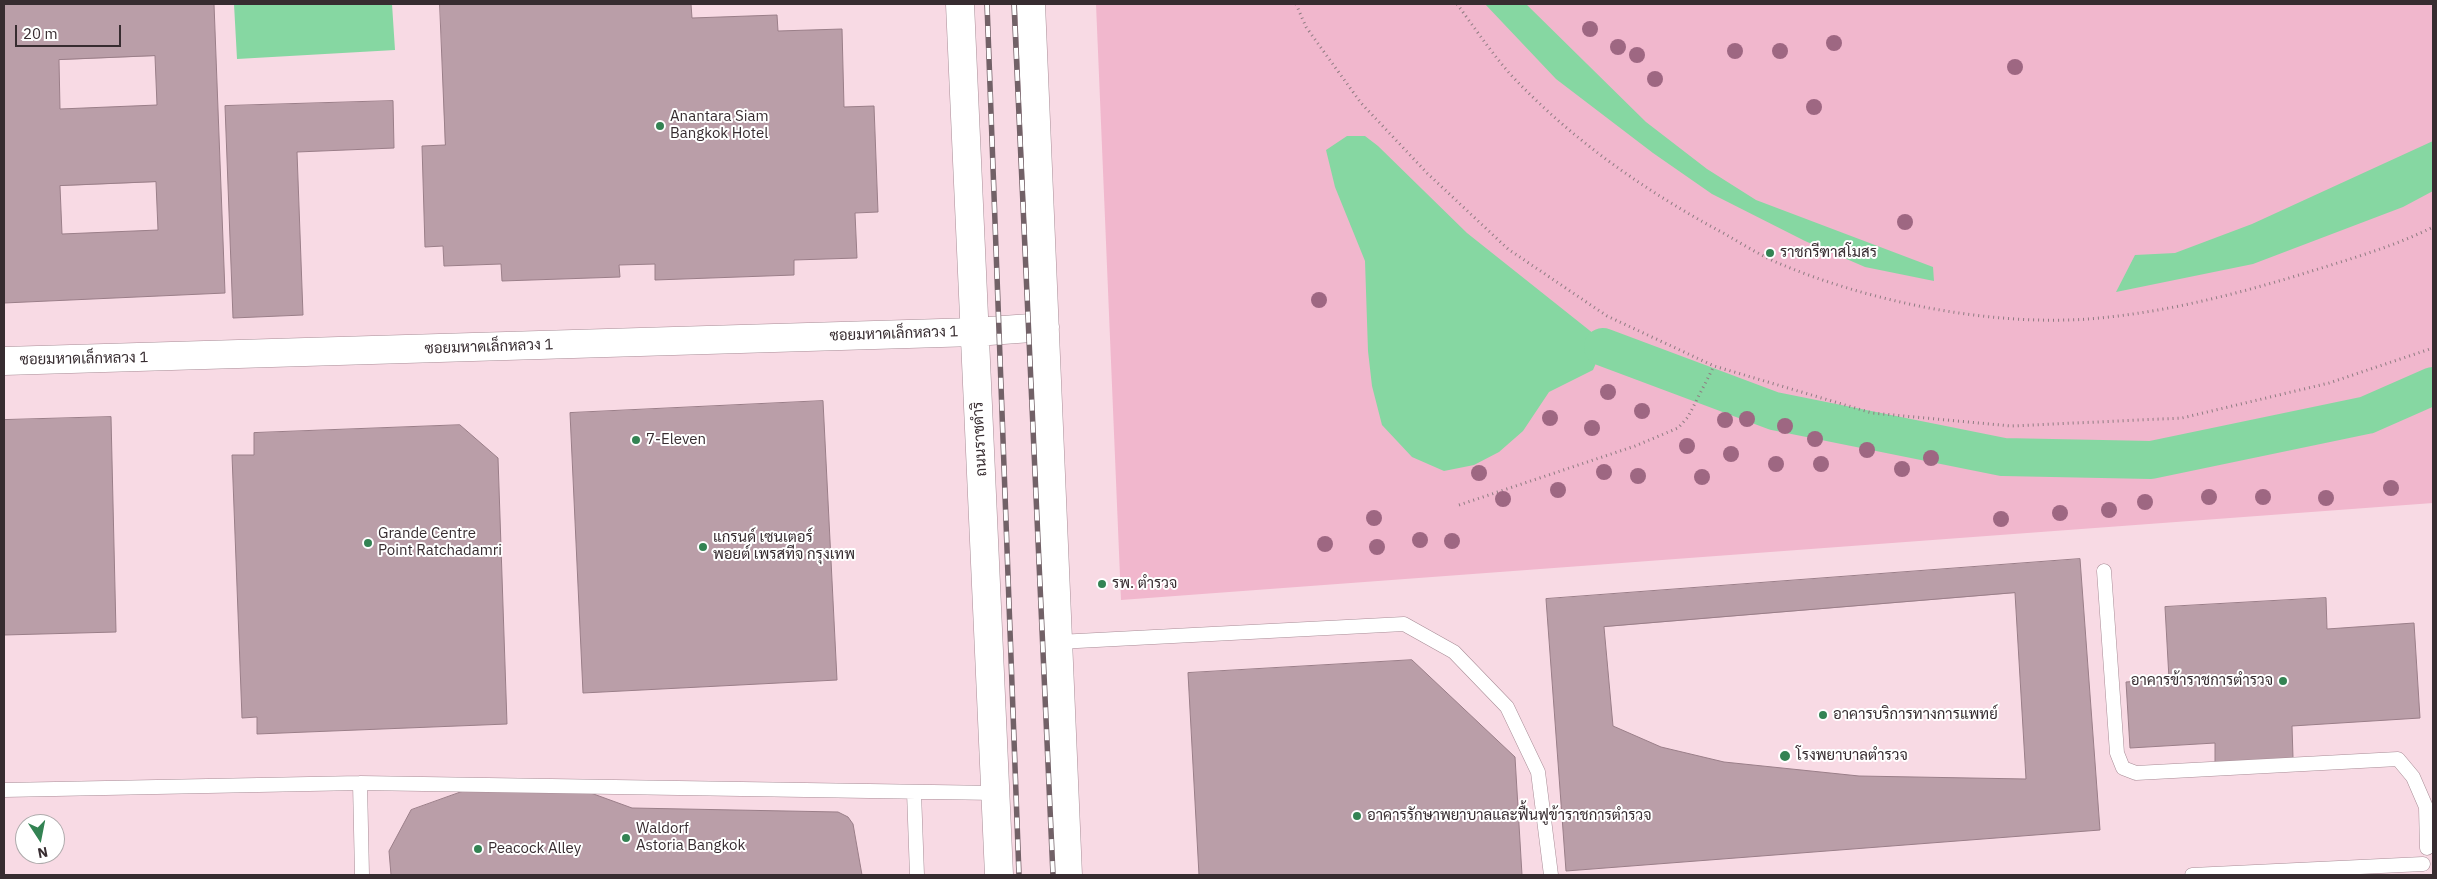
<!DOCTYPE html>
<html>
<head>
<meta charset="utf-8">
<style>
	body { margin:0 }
	#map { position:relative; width:2437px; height:879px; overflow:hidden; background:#f8dae4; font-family:"IBM Plex Sans",sans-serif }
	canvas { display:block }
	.frame { position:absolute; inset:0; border:5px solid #372c30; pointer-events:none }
	.north { position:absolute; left:15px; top:814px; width:50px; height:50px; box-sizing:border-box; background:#fff; border:1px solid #afabac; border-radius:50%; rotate:169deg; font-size:14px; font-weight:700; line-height:20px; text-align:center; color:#372c30 }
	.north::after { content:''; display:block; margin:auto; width:18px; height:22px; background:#338353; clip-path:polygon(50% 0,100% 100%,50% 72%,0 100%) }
	.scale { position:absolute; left:15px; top:25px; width:106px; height:22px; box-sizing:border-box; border:2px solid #372c30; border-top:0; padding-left:6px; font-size:15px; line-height:18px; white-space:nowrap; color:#372c30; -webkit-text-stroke:4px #fff; paint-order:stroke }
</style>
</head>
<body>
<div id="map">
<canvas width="2437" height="879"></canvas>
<div class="frame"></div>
<div class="north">N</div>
<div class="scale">20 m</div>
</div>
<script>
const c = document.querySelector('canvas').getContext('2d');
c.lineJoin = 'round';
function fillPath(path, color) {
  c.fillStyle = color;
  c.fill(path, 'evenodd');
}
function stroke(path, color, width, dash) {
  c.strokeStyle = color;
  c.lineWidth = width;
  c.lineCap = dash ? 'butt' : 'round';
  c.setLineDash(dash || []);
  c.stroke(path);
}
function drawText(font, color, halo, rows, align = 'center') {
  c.font = font + ' "IBM Plex Sans",Sarabun,sans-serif';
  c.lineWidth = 4;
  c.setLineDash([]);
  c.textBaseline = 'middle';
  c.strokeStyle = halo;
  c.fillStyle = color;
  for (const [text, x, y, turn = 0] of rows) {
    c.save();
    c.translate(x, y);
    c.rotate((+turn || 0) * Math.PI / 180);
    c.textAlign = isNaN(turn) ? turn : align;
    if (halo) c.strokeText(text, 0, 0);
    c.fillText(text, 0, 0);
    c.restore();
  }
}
fillPath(new Path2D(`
	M1096,4H2433V503L1121,600Z`), '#f1b7cd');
fillPath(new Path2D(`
	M234,4H392L395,50L237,59Z
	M1485,4H1526L1646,122L1707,169L1756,200L1933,267L1934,281L1865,267L1805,241L1712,194L1653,153L1556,79Z
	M1347,136H1365L1378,146L1467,233L1594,334L1603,347L1593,370L1549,392L1523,431L1499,452L1474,465L1444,471L1412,457L1382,425L1372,386L1368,351L1365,261L1335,187L1326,150Z
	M2433,141V191L2403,207L2253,264L2116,292L2135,255L2175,253L2252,224Z`), '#86d7a2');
stroke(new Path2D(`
	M1603,347L1774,411L2003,457L2151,460L2367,415L2433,386`), '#86d7a2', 38);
const building = new Path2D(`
	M4,4H214L225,293L4,303ZM155,56L157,105L60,109L59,60ZM156,182L158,230L62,234L60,186Z
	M440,4H691L692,18L777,15L778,31L842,29L844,107L874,106L878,212L855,213L857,258L794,260V275L655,280V264L619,265L620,277L502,281L501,264L444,266L443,246L425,247L422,146L445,145Z
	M393,101L394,148L297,152L303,315L233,318L225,106Z
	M823,401L837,680L583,693L570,413Z
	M111,417L116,632L4,635V420Z
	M460,425L498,458L507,724L257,734V717L242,718L232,455H254V433Z
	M2080,559L2100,830L1566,871L1546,599Z
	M2015,593L2026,779L1859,776L1724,762L1661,747L1613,726L1604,627Z
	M2326,598L2327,629L2414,623L2420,718L2292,726L2293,758L2215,763V743L2130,748L2126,682L2169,679L2165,607Z
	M1412,660L1515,757L1522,875H1199L1188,673Z
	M472,788L588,792L632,808L838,812L848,817L853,824L862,875H391L389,851L411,810Z`);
fillPath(building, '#ba9ea8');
stroke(building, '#9a7e88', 1);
const service = new Path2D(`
	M2104,571L2117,753L2123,768L2136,773L2398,759L2413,777L2426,807L2427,848
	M1058,642L1404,624L1454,652L1507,707L1538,772L1551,875
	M360,783L362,875
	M4,790L360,783L996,793
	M914,792L917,875
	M2192,875L2423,864`);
const minor = new Path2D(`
	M4,361L975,332`);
const secondary = new Path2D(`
	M960,4L999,875
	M1031,4L1068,875
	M975,332L1045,327`);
stroke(service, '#a88c96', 15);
stroke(minor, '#a88c96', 29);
stroke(secondary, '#a88c96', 29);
stroke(new Path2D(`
	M1296,4L1306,27L1361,103L1427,173L1508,249L1607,316L1714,366L1872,413L2011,426L2182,418L2329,383L2433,348
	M1457,4C1474,27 1491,52 1510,74C1572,140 1645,191 1725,234C1742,244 1760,255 1778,263C1870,302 1989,326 2089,319C2161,313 2230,296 2299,275C2343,261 2391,248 2433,227
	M1459,505L1635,446L1678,428L1688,417L1714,366`), '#8f7c82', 3, [1, 4]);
stroke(service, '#fff', 14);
stroke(minor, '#fff', 28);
stroke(secondary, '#fff', 28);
const rail = new Path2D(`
	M987,4L1019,875
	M1014,4L1053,875`);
stroke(rail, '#726167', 5.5);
stroke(rail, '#fff', 4, [11]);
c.fillStyle = '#9e6782';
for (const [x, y] of [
	[1590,29],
	[1834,43],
	[1618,47],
	[1735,51],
	[1780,51],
	[1637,55],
	[2015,67],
	[1655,79],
	[1814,107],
	[1905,222],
	[1319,300],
	[1608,392],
	[1642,411],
	[1550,418],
	[1747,419],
	[1725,420],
	[1785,426],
	[1592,428],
	[1815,439],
	[1687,446],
	[1867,450],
	[1731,454],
	[1931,458],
	[1776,464],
	[1821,464],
	[1902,469],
	[1604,472],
	[1479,473],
	[1638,476],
	[1702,477],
	[2391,488],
	[1558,490],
	[2209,497],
	[2263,497],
	[2326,498],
	[1503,499],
	[2145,502],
	[2109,510],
	[2060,513],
	[1374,518],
	[2001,519],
	[1420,540],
	[1452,541],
	[1325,544],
	[1377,547]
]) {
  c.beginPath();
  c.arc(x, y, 8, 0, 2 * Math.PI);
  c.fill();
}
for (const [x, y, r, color] of [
	[660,126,5,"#338353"],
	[1770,253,5,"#338353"],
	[636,440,5,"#338353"],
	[368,543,5,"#338353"],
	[703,547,5,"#338353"],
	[1102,584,5,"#338353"],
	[2283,681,5,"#338353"],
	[1823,715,5,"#338353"],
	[1785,756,6,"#338353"],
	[1357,816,5,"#338353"],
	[626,838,5,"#338353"],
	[478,849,5,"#338353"]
]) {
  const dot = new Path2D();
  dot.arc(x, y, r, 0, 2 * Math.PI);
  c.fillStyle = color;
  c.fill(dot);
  stroke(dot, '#fff', 2);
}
drawText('15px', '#372c30', '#fff', [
	["Anantara Siam",670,117],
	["Bangkok Hotel",670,134],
	["ราชกรีฑาสโมสร",1780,253],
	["7-Eleven",646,440],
	["Grande Centre",378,534],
	["Point Ratchadamri",378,551],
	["แกรนด์ เซนเตอร์",713,538],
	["พอยต์ เพรสทีจ กรุงเทพ",713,555],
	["รพ. ตำรวจ",1112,584],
	["อาคารข้าราชการตำรวจ",2273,681,"right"],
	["อาคารบริการทางการแพทย์",1833,715],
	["โรงพยาบาลตำรวจ",1796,756],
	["อาคารรักษาพยาบาลและฟื้นฟูข้าราชการตำรวจ",1367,816],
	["Waldorf",636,829],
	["Astoria Bangkok",636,846],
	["Peacock Alley",488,849]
], 'left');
drawText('15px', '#372c30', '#fff', [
	["ซอยมหาดเล็กหลวง 1",894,334,-2],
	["ซอยมหาดเล็กหลวง 1",489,347,-2],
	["ซอยมหาดเล็กหลวง 1",84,359,-1],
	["ถนนราชดำริ",980,439,-93]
]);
</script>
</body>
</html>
